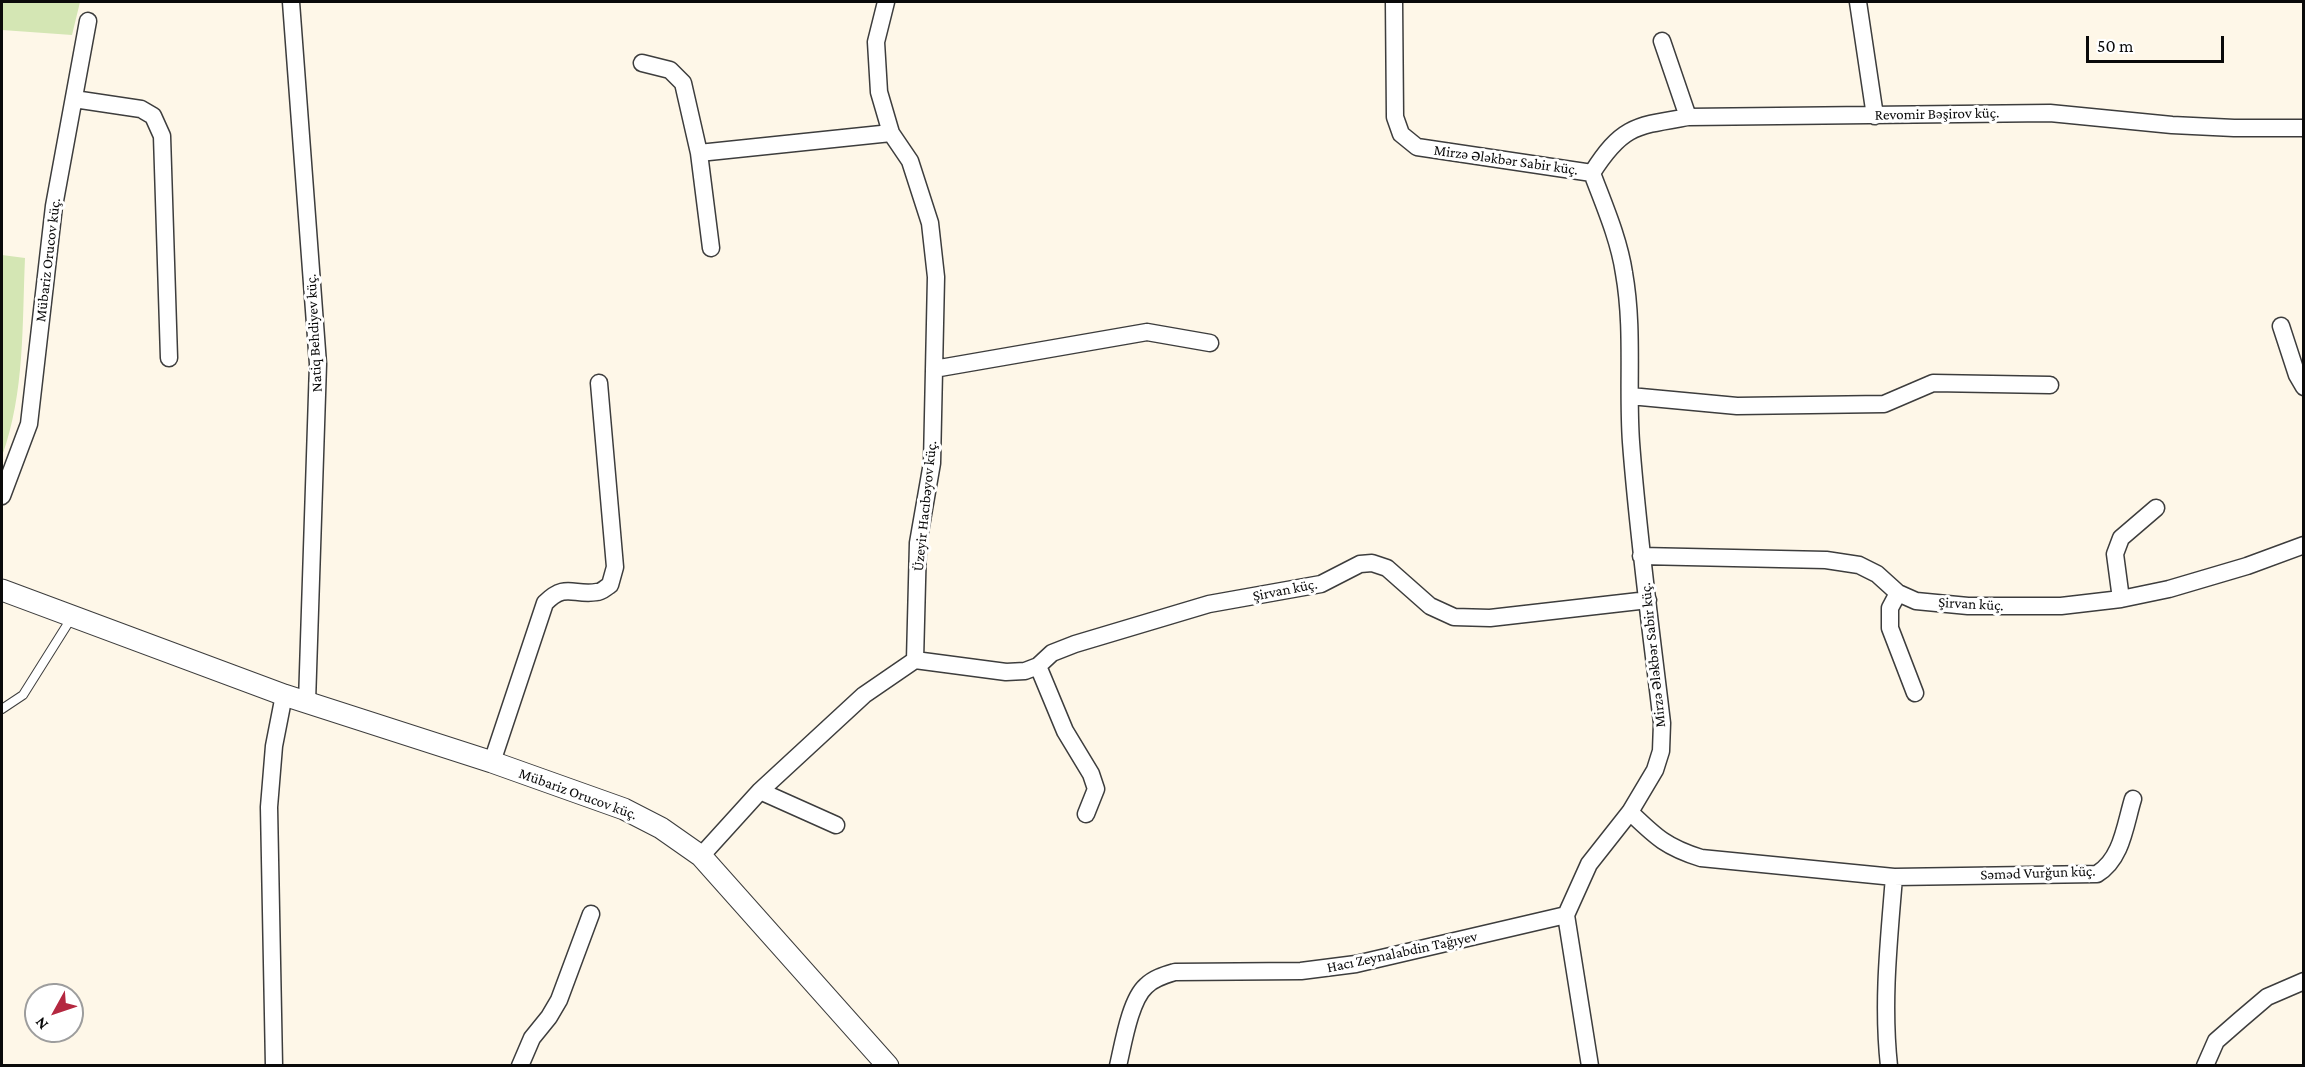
<!DOCTYPE html>
<html>
<head>
<meta charset="utf-8">
<style>
	body { margin:0 }
	#map { position:relative; width:2305px; height:1067px; overflow:hidden; background:#fef7e8; font-family:"Crimson Pro",serif }
	canvas { display:block }
	.frame { position:absolute; inset:0; border:3px solid #0a0a0a; pointer-events:none }
	.north { position:absolute; left:24px; top:983px; width:60px; height:60px; box-sizing:border-box; background:#fff; border:2px solid #9d9d9d; border-radius:50%; rotate:230deg; font-size:16px; font-weight:700; line-height:24px; text-align:center; color:#0a0a0a }
	.north::after { content:''; display:block; margin:auto; width:21px; height:27px; background:#b42840; clip-path:polygon(50% 0,100% 100%,50% 72%,0 100%) }
	.scale { position:absolute; left:2086px; top:36px; width:138px; height:27px; box-sizing:border-box; border:3px solid #0a0a0a; border-top:0; padding-left:8px; font-size:18px; line-height:21px; white-space:nowrap; color:#0a0a0a; -webkit-text-stroke:4px #fff; paint-order:stroke }
</style>
</head>
<body>
<div id="map">
<canvas width="2305" height="1067"></canvas>
<div class="frame"></div>
<div class="north">N</div>
<div class="scale">50 m</div>
</div>
<script>
const c = document.querySelector('canvas').getContext('2d');
c.lineJoin = 'round';
function fillPath(path, color) {
  c.fillStyle = color;
  c.fill(path, 'evenodd');
}
function stroke(path, color, width, dash) {
  c.strokeStyle = color;
  c.lineWidth = width;
  c.lineCap = dash ? 'butt' : 'round';
  c.setLineDash(dash || []);
  c.stroke(path);
}
function drawText(font, color, halo, rows, align = 'center') {
  c.font = font + ' "Crimson Pro",serif';
  c.lineWidth = 6;
  c.setLineDash([]);
  c.textBaseline = 'middle';
  c.strokeStyle = halo;
  c.fillStyle = color;
  for (const [text, x, y, turn = 0] of rows) {
    c.save();
    c.translate(x, y);
    c.rotate((+turn || 0) * Math.PI / 180);
    c.textAlign = isNaN(turn) ? turn : align;
    if (halo) c.strokeText(text, 0, 0);
    c.fillText(text, 0, 0);
    c.restore();
  }
}
fillPath(new Path2D(`
	M2,2H80L72,35L2,30Z
	M2,255L25,258C22,324 25,392 2,456Z`), '#d4e6b4');
const service = new Path2D(`
	M2,709L23,695L72,617`);
const minor = new Path2D(`
	M291,2L318,364L307,702
	M1394,2L1395,117L1401,134L1417,147L1592,173C1604,205 1619,239 1624,273C1634,329 1627,386 1631,442C1638,536 1651,630 1662,723L1661,751L1655,770L1630,812L1589,864L1566,915L1590,1066
	M1858,2L1875,116
	M1662,41L1688,117
	M642,63L670,70L683,83L699,153L711,248
	M74,99L141,109L153,116L162,136L169,358
	M699,153L891,133
	M1592,173C1622,126 1635,126 1688,117L2050,113L2172,125L2234,128H2304
	M2281,326L2297,375L2304,387
	M934,369L1147,332L1210,343
	M1630,396L1737,406L1884,404L1933,383L2050,385
	M2,496L29,424L54,206L88,21
	M1641,556L1826,560L1859,565L1877,574L1898,593L1916,601L1968,606H2061L2121,599L2169,589L2247,566L2304,545
	M1898,593L1890,608V628L1915,693
	M2121,599L2115,554L2121,538L2156,508
	M915,660L1006,672L1025,671L1038,666L1052,653L1075,644L1209,604L1321,584L1360,564L1372,563L1387,568L1430,606L1454,617L1490,618L1648,600
	M1038,666L1065,731L1091,774L1096,789L1086,814
	M492,762L545,603C566,582 573,596 597,592C602,592 606,587 610,585L615,567L599,383
	M760,791L836,825
	M1630,812C1656,837 1666,847 1701,858L1894,877L2097,874C2122,859 2125,825 2133,799
	M701,856L760,791L864,695L915,660L918,543L932,463L936,277L930,223L910,161L891,133L879,92L876,42L886,2
	M274,1066L269,807L274,746L284,695
	M520,1066L532,1038L549,1017L559,1000L591,914
	M1118,1066C1123,1045 1130,1000 1146,986C1154,978 1165,975 1175,972L1301,971L1356,964L1566,915
	M1889,1066C1882,1002 1889,940 1894,877
	M2205,1066L2216,1041L2240,1020L2267,997L2304,981`);
const tertiary = new Path2D(`
	M2,590L284,695L492,762L624,809L661,828L701,856L888,1066`);
stroke(service, '#3d3d3d', 10);
stroke(minor, '#3d3d3d', 19);
stroke(tertiary, '#3d3d3d', 23);
stroke(service, '#fff', 8);
stroke(minor, '#fff', 16);
stroke(tertiary, '#fff', 21);
drawText('15px', '#0a0a0a', '#fff', [
	["Revomir Bəşirov küç.",1937,114,-1],
	["Mirzə Ələkbər Sabir küç.",1506,160,8],
	["Mübariz Orucov küç.",48,260,-83],
	["Natiq Behdiyev küç.",314,333,-93],
	["Üzeyir Hacıbəyov küç.",925,506,-84],
	["Şirvan küç.",1285,590,-11],
	["Şirvan küç.",1971,604,3],
	["Mirzə Ələkbər Sabir küç.",1653,655,-96],
	["Mübariz Orucov küç.",578,794,20],
	["Səməd Vurğun küç.",2038,873,-2],
	["Hacı Zeynalabdin Tağıyev",1402,952,-12]
]);
</script>
</body>
</html>
